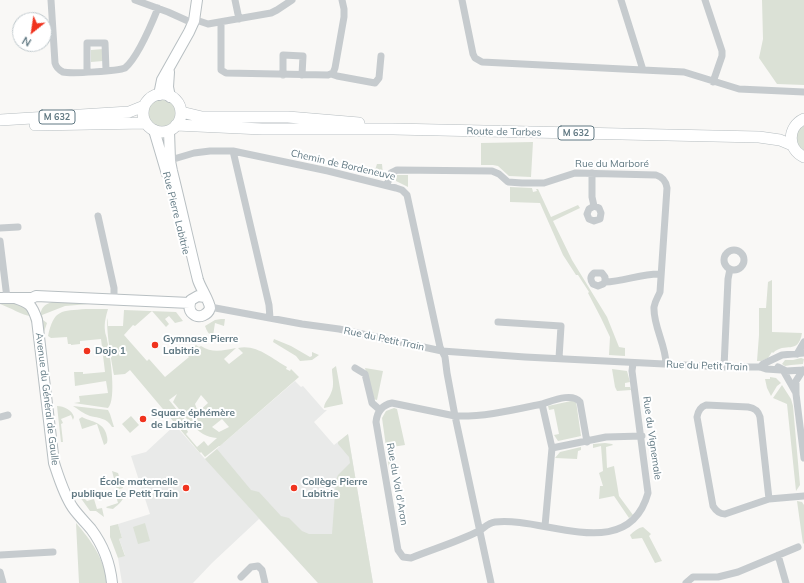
<!DOCTYPE html>
<html>
<head>
<meta charset="utf-8">
<style>
	body { margin:0 }
	#map { position:relative; width:804px; height:583px; overflow:hidden; background:#f9f8f6; font-family:Mulish,sans-serif }
	canvas { display:block }
	.north { position:absolute; left:12px; top:12px; width:40px; height:40px; box-sizing:border-box; background:#fff; border:1px solid #c0c9cd; border-radius:50%; rotate:210deg; font-size:11px; font-weight:700; line-height:16px; text-align:center; color:#617983 }
	.north::after { content:''; display:block; margin:auto; width:14px; height:18px; background:#f0331e; clip-path:polygon(50% 0,100% 100%,50% 72%,0 100%) }
</style>
</head>
<body>
<div id="map">
<canvas width="804" height="583"></canvas>
<div class="north">N</div>
</div>
<script>
const c = document.querySelector('canvas').getContext('2d');
c.lineJoin = 'round';
function fillPath(path, color) {
  c.fillStyle = color;
  c.fill(path, 'evenodd');
}
function stroke(path, color, width, dash) {
  c.strokeStyle = color;
  c.lineWidth = width;
  c.lineCap = dash ? 'butt' : 'round';
  c.setLineDash(dash || []);
  c.stroke(path);
}
function drawText(font, color, halo, rows, align = 'center') {
  c.font = font + ' Mulish,sans-serif';
  c.lineWidth = 4;
  c.setLineDash([]);
  c.textBaseline = 'middle';
  c.strokeStyle = halo;
  c.fillStyle = color;
  for (const [text, x, y, turn = 0] of rows) {
    c.save();
    c.translate(x, y);
    c.rotate((+turn || 0) * Math.PI / 180);
    c.textAlign = isNaN(turn) ? turn : align;
    if (halo) c.strokeText(text, 0, 0);
    c.fillText(text, 0, 0);
    c.restore();
  }
}
fillPath(new Path2D(`
	M295,381L301,387L303,386L324,410H327L314,422L334,445L348,434L373,583H318L259,519L212,563L193,583H122L118,558L125,555L119,539L122,538L118,524L150,514L131,456L146,452L175,425L205,459Z`), '#e9eae9');
fillPath(new Path2D(`
	M762,0H804V85L777,84L759,58L763,39Z
	M103,49V61L91,62V50Z
	M147 113a15 15 0 1 1 30 0a15 15 0 1 1-30 0Z
	M804,124V151C794,143 793,132 804,124Z
	M533,142L531,177L509,176L498,166L493,165H481V143Z
	M377,164H382L383,175L379,177L372,175V171L375,170Z
	M397,175H408V187L396,181L395,179Z
	M510,187L532,188L533,192L537,191L536,189H538L551,217L578,205L580,208L553,221L572,260L607,317L619,347L625,348V356L609,355L610,337L601,318L588,293L589,292L578,275H576L563,255L540,203L510,202Z
	M772,280V332L802,333C798,356 785,341 773,353L772,352L768,358L761,361H757L759,335V308H766L768,282Z
	M0,301C20,301 31,301 34,324L31,322L30,316C24,316 9,307 0,304Z
	M57,301L89,302V304L65,306L42,315L43,320L47,323L43,335C40,319 35,304 57,301Z
	M86,309H108C106,316 104,323 105,331C105,334 107,337 107,340C110,352 117,400 108,408L74,403L80,402L79,396L108,393L106,381L75,386L74,372H83V374L105,372L101,339L80,341V344L71,345V344H68L67,337L51,338L48,336C54,309 61,311 86,309Z
	M124,310L176,312L183,321L175,323L169,316L165,319L169,324L166,327L152,311L135,326L133,325L124,335L147,361L149,359L165,377L189,357L186,354L196,345L199,347L201,346C213,354 224,350 236,348L224,359L229,364L243,353L238,348C257,344 272,359 287,367L286,369L290,371L291,369L299,377L220,446H219L205,457L201,452L200,453L130,370L125,374L114,375C112,364 105,326 108,318V326H123ZM177,394L173,402C186,416 196,437 217,438L208,446L204,441L197,447L186,434L188,432L187,430L191,427L169,400ZM201,395L208,403L198,412L195,404ZM222,419L229,427L219,432L212,427Z
	M221,319H225L224,326L215,323L213,336C208,334 207,331 205,326L215,320Z
	M274,339L291,346L310,357L312,356V352L319,355L312,360L300,361L296,356L273,342Z
	M801,358L804,359L803,364L791,365L785,366L782,364L785,360H793Z
	M336,366L343,404L324,408C324,402 329,399 331,393C335,385 332,377 332,369Z
	M365,368L383,371L377,400L373,399Z
	M612,369L627,371L630,382L625,383V387H630L631,390L617,391L615,387Z
	M770,377L776,378L781,383L777,386L771,396L767,388L765,379H770Z
	M782,385L791,399L793,406L800,485L796,491L787,404L773,398Z
	M571,401H576L581,436L558,441L554,435L559,434L554,409L549,410L548,406Z
	M57,406C64,406 72,410 74,417L73,420L71,415L61,419L63,423L61,424L63,442H61Z
	M73,406L108,410L110,414L114,427H112C107,418 99,418 90,416C84,414 78,409 73,406Z
	M394,408L397,409L405,445L392,447L396,466L389,468L382,418L386,411Z
	M131,416L139,425L130,433L122,424Z
	M82,417C92,422 102,422 106,433C107,437 108,439 107,443L104,445L97,424L82,429L79,419Z
	M348,434L373,583H318L205,459L217,449L251,490L259,492L281,516L289,518L302,531L309,534H332L336,480L338,475L350,463L349,457L338,444V442Z
	M605,443L612,444L613,445L606,447L607,468L614,466L619,496L633,515L629,518L614,496L599,499L600,486H603L599,473L603,471L601,446L593,448V444Z
	M581,447V450L578,451L577,459L555,458L560,452Z
	M112,471L118,473L123,488L117,490Z
	M124,490C126,499 119,504 113,509L107,508L106,507L118,503L115,492Z
	M400,491L405,519L399,520L397,509L401,508L398,492Z
	M82,496L87,501L94,499L97,509L102,508L104,517L96,511H90L80,497Z
	M797,501L802,502L804,505V543L803,544Z
	M76,523C91,540 105,560 107,583H79Z
	M145,523L150,541L138,544L133,527Z
	M118,524L122,538L119,539L125,556L118,558L110,537V526Z
	M643,527L651,534L649,536L662,561L655,563L642,538L632,539L630,535C634,531 638,528 643,527Z`), '#dbe1d6');
const secondary = new Path2D(`
	M169,72L168,87L170,97
	M159,95L162,80L189,32L194,21L197,0
	M154,130L167,174
	M169,131L170,161L172,171C181,207 189,244 198,280C200,287 210,302 210,308C208,315 199,319 193,314C188,310 189,305 191,300L198,296L205,297
	M0,298H32L36,296L190,303
	M15,298C30,303 32,305 37,320L54,463C59,478 64,495 73,508C78,515 85,522 91,529C103,545 110,563 112,583`);
const primary = new Path2D(`
	M143 113a19 19 0 1 1 38 0a19 19 0 1 1-38 0Z
	M181,112L202,117H288L359,123
	M804,119C787,127 787,149 804,157
	M0,120L129,112L144,106
	M35,125L146,123
	M176,125L262,129H393L759,137L780,140L792,145`);
stroke(secondary, '#b8bfc2', 12);
stroke(primary, '#b6bdc0', 12);
stroke(new Path2D(`
	M51,0L55,63C56,67 59,70 63,72C71,74 118,71 125,68C137,58 152,23 158,8
	M135,0L168,12L188,21H199L208,24L271,13L277,10L292,0
	M235,0L239,19
	M462,0L473,54L475,58L482,62L643,70L621,0
	M705,0L722,51V56L713,82
	M221,22V70L226,73L328,75L333,73L335,68L344,17V9L342,0
	M643,70L684,72L739,89L804,92
	M87,71V43H105L106,70
	M331,74L337,76L375,83L379,78L381,56
	M283,75V55L303,56L302,75
	M233,151L269,305L270,318
	M167,161L194,153L210,151H233L328,171L396,188L402,190L407,195L440,347L445,357L447,373L455,416L491,583
	M592,173V197L594,206L599,208L601,213L600,219L594,221L589,219L587,214L589,209L594,206
	M387,185L391,173L397,170L492,171L499,174L508,182L522,183H544L575,173L656,175C663,177 666,181 667,188L660,292C658,297 655,301 654,307C653,326 666,345 666,364
	M98,216L114,288V300
	M0,228L18,227
	M0,241L7,298
	M724 260a10 10 0 1 1 20 0a10 10 0 1 1-20 0Z
	M605,282V277L602,273H594C590,276 590,280 593,284L598,286L603,284L605,282C624,282 642,273 661,274
	M210,307L302,324L339,329L442,351L525,357L724,367H760L766,369L781,370
	M498,322L561,326L559,358
	M797,354L804,342
	M724,367L728,279L730,269
	M760,367L763,364L782,355L804,353
	M778,367L786,371L804,370
	M355,368L365,374L372,403L380,410
	M783,370L796,393
	M803,370L796,381V394L804,458
	M542,404C552,401 572,392 580,402L587,442
	M0,417L8,415
	M552,448L606,437L642,436
	M769,499L760,417C758,410 754,408 748,407L706,405C700,407 698,411 697,417L713,506C716,511 720,514 725,514L769,499L804,496
	M545,526L552,448L542,404C513,410 485,417 455,416L392,403C382,405 377,412 376,422L398,550L403,557L411,558C433,549 457,542 479,531C484,528 488,523 495,522C544,516 628,565 648,493L632,371L633,363
	M0,555L53,552
	M778,555L786,583
	M0,572L3,583
	M241,577L251,567L258,566L262,570L265,583
	M686,583L693,577H718L738,572L798,547`), '#c6cbce', 7);
stroke(secondary, '#fff', 10);
stroke(primary, '#fff', 11);
for (const [x, y, r, color] of [
	[155,345,4,"#f0331e"],
	[87,351,4,"#f0331e"],
	[143,419,4,"#f0331e"],
	[186,488,4,"#f0331e"],
	[294,488,4,"#f0331e"]
]) {
  const dot = new Path2D();
  dot.arc(x, y, r, 0, 2 * Math.PI);
  c.fillStyle = color;
  c.fill(dot);
  stroke(dot, '#fff', 1.5);
}
for (const [x, y, w] of [
	[57,117,36],
	[576,133,36]
]) {
  const box = new Path2D();
  box.roundRect(x - w / 2, y - 7, w, 14, 3);
  c.fillStyle = '#fff';
  c.fill(box);
  stroke(box, '#617983', 1);
}
drawText('bold 9px', '#617983', null, [
	["M 632",57,117],
	["M 632",576,133]
]);
drawText('10px', '#617983', '#fff', [
	["Route de Tarbes",504,132,1],
	["Rue du Marboré",612,164],
	["Chemin de Bordeneuve",343,165,13],
	["Rue Pierre Labitrie",176,213,76],
	["Rue du Petit Train",384,339,12],
	["Rue du Petit Train",707,366,2],
	["Avenue du Général de Gaulle",47,399,83],
	["Rue du Vignemale",652,438,82],
	["Rue du Val d'Aran",397,484,80]
]);
drawText('bold 10px', '#617983', '#fff', [
	["Gymnase Pierre",163,339],
	["Labitrie",163,351],
	["Dojo 1",95,351],
	["Square éphémère",151,413],
	["de Labitrie",151,425],
	["École maternelle",178,482,"right"],
	["publique Le Petit Train",178,494,"right"],
	["Collège Pierre",302,482],
	["Labitrie",302,494]
], 'left');
</script>
</body>
</html>
